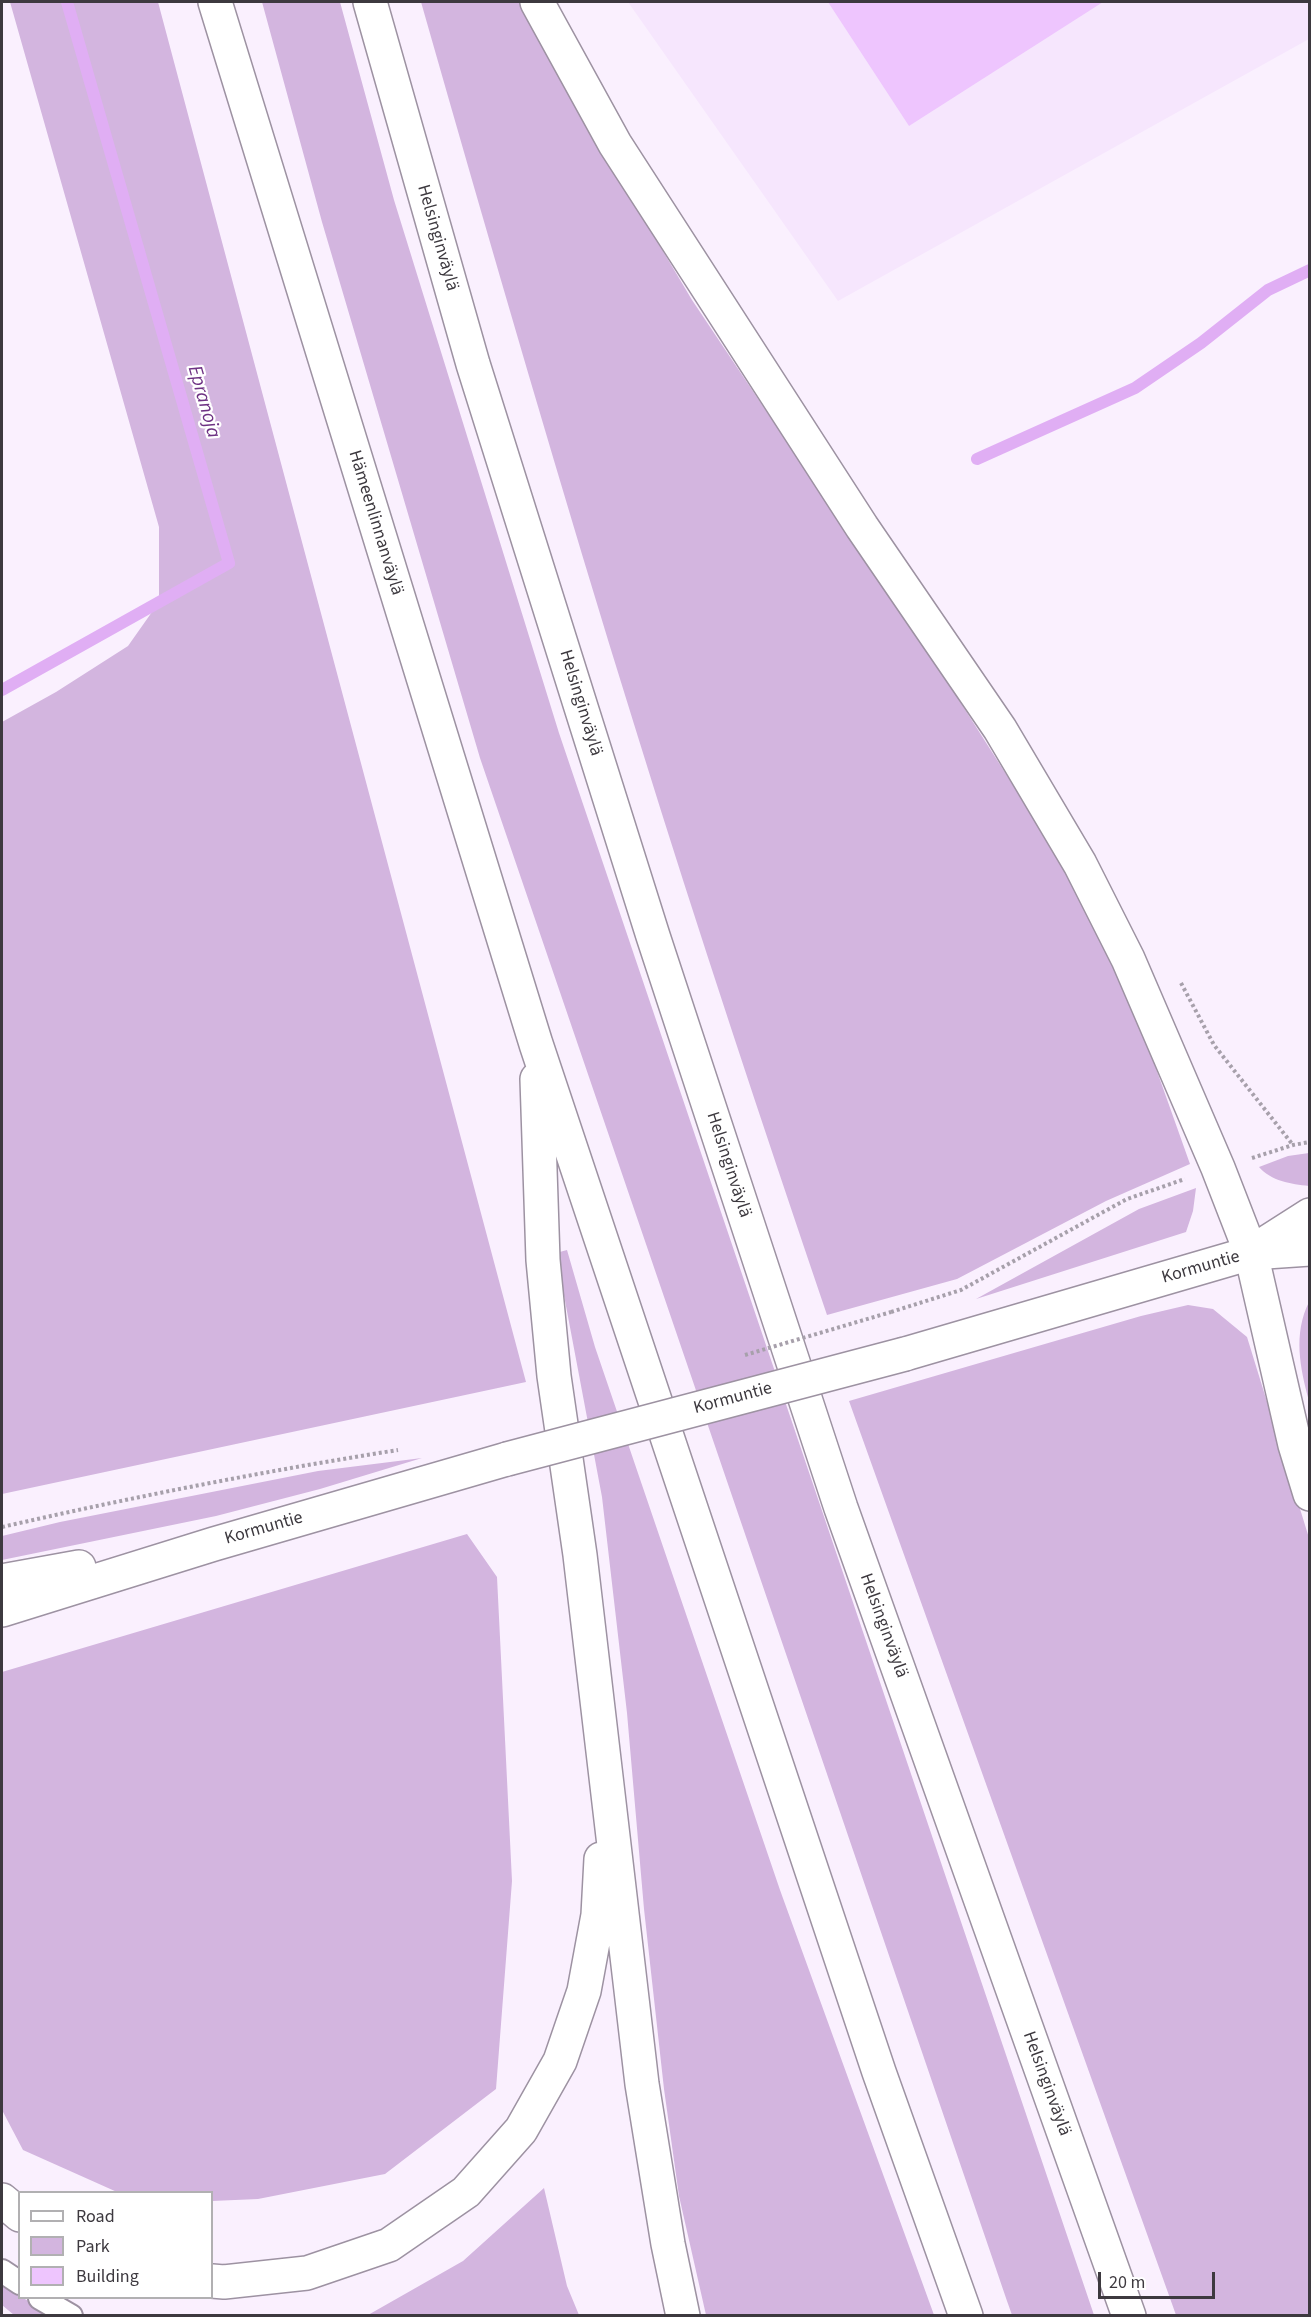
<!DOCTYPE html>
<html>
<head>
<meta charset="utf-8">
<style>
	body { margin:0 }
	#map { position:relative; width:1311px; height:2317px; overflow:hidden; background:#faf0fe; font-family:"Source Sans 3",sans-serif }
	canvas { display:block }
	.frame { position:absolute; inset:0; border:3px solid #3d393f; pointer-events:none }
	.legend { position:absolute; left:18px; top:2191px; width:195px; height:108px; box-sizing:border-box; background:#fff; border:2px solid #b1b0b2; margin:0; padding:8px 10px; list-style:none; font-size:18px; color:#3d393f }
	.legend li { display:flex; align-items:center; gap:12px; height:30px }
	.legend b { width:30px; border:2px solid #b1b0b2 }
	.scale { position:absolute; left:1098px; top:2272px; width:117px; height:27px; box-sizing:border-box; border:3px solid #3d393f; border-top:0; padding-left:8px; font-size:18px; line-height:21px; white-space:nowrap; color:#3d393f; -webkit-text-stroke:4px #fff; paint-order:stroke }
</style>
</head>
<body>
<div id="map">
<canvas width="1311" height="2317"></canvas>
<div class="frame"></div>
<ul class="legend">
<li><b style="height:8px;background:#fff"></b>Road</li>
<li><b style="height:16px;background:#d3b5df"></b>Park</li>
<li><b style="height:16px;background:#eec5fe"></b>Building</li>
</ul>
<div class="scale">20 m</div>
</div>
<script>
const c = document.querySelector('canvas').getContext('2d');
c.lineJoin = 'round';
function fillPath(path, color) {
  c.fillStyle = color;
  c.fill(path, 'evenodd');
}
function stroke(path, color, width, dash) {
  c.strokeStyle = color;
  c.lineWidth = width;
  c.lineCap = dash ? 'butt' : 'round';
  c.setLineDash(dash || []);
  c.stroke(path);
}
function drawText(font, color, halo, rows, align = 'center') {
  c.font = font + ' "Source Sans 3",sans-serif';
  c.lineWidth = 4.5;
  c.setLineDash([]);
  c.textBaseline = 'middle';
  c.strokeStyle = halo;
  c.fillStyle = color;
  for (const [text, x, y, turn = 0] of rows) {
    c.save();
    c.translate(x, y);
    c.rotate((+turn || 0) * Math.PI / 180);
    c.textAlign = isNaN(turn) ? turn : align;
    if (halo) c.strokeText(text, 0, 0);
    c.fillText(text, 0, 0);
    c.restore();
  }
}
fillPath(new Path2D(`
	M628,2H1309V39L838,301Z`), '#f6e6fd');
fillPath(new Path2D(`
	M10,2H158L526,1382L2,1494V722L56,692L128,646L159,602V527Z
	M262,2H340L394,200L559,733L1094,2315H1012L1007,2301L480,758L322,222Z
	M421,2H520L571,96L692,300L952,689L1063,864L1137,1015L1190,1164L1106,1201L957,1279L827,1315C762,1123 698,931 638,737C562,493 491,247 421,2Z
	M1309,1153V1186C1291,1184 1271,1181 1259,1167L1288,1156Z
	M1196,1188L1193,1211L1186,1232L976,1299L1139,1209Z
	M567,1250L595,1347L780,1890L934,2315H706L679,2196L664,2089L644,1909L627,1713L602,1497L556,1253Z
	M1309,1302V1401C1300,1368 1293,1334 1309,1302Z
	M1188,1305L1213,1309L1247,1337L1309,1538V2315H1176L849,1401L1141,1316Z
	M422,1458L320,1489L216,1516L2,1560V1536L60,1522L318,1471Z
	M467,1534L497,1577L512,1881L496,2089L385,2174L258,2199L212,2201V2192H117L23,2150L2,2110V1672Z
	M544,2188L567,2286L579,2315H368L463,2261Z
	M2,2282L19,2295L20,2298H23L54,2315H14L2,2305Z`), '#d3b5df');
stroke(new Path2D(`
	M977,459L1135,388L1201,343L1268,290L1310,270
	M2,690L229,563L67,2`), '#e0aef4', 12);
fillPath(new Path2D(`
	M828,2H1103L909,126Z`), '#eec5fe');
const service = new Path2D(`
	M2,2271L20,2283
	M40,2298L71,2316`);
const tertiary = new Path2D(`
	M1252,1252L1310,1215
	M905,1354L1251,1253L1310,1249
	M2,1581L79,1567
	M2,1610L214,1544L507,1459`);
const motorway = new Path2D(`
	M215,2L536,1044L879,2072L966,2316
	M370,2L473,364L653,936L841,1508L1129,2316
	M537,2L615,144L862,527L1000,729L1080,864L1128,959L1218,1168L1251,1253L1295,1445L1310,1494
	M537,1079L543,1260L554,1376L580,1555L642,2084L668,2244L683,2316
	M2,2200L20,2215
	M212,2281L224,2282L307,2273L389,2245L466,2192L521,2130L560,2061L584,1991L598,1915L601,1859`);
stroke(service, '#9d92a2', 26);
stroke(tertiary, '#9d92a2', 36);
stroke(motorway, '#9d92a2', 36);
stroke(new Path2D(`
	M1181,983L1214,1045L1293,1145
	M1252,1158L1293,1145L1310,1142
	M891,1312L961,1290L1127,1199L1185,1179
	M2,1527C133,1497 265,1471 398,1450`), '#a7a0ab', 4, [3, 3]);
stroke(service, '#fff', 22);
stroke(tertiary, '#fff', 33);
stroke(motorway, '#fff', 33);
const tertiaryBridge = new Path2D(`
	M507,1459L905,1354`);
stroke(tertiaryBridge, '#9d92a2', 36, []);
stroke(new Path2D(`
	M745,1355L891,1312`), '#a7a0ab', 4, [3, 3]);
stroke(tertiaryBridge, '#fff', 33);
drawText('18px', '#3d393f', '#fff', [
	["Helsinginväylä",437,238,74],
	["Hämeenlinnanväylä",375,523,73],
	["Helsinginväylä",580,703,73],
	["Helsinginväylä",728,1165,72],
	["Kormuntie",1201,1268,-16],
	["Kormuntie",733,1399,-15],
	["Kormuntie",264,1529,-16],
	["Helsinginväylä",883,1626,70],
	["Helsinginväylä",1046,2084,70]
]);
drawText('italic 20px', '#6e3283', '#fff', [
	["Epranoja",203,402,74]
]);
</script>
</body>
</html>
